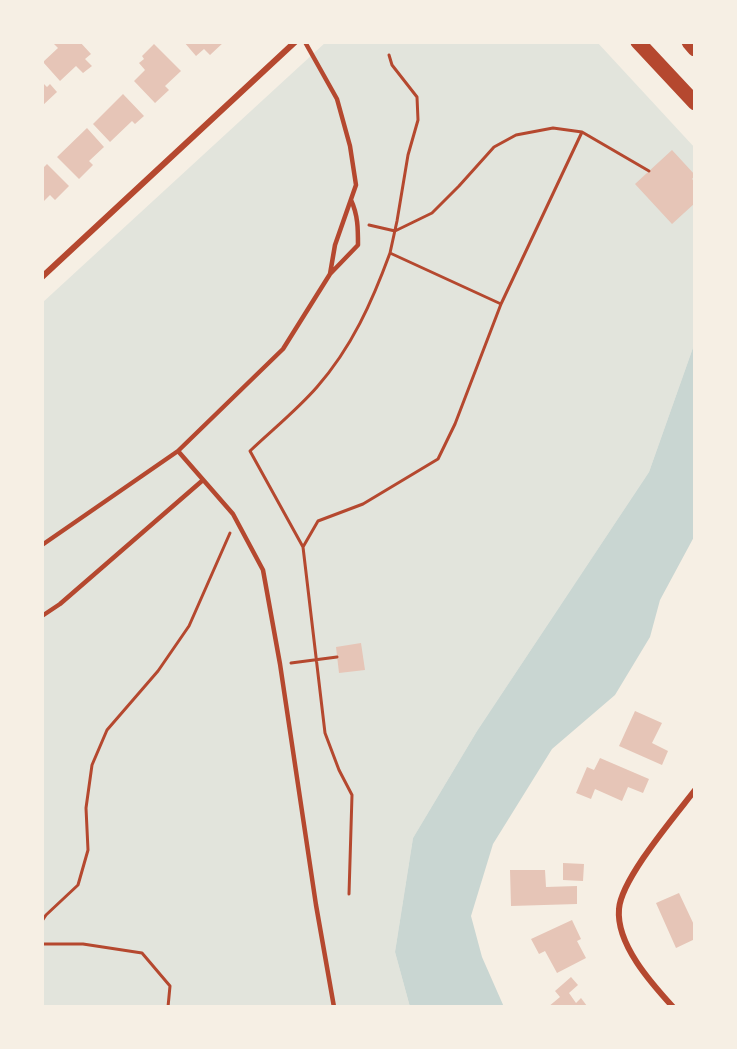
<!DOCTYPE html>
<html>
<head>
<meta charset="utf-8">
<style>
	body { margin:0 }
	#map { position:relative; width:737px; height:1049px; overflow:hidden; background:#f6efe4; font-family:"Public Sans",sans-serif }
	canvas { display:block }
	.frame { position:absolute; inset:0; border:44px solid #f6efe4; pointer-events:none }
</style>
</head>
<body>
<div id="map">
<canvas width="737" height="1049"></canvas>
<div class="frame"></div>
</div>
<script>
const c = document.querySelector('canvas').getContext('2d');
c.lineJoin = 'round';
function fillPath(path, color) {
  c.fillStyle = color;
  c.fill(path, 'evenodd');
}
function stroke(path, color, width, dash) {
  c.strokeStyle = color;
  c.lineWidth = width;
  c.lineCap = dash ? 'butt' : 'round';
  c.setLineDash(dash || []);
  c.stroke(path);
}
fillPath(new Path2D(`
	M326,42H597L695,148V342L649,472L477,731L413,838L395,952L410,1007H42V303Z`), '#e2e4dc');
fillPath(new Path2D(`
	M695,342V535L660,600L650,637L615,695L552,749L493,844L471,916L482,957L504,1007H410L395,952L413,838L477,731L649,472Z`), '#c9d6d2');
fillPath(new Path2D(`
	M56,42H80L91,54L85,59L92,66L83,73L76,66L60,81L43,62L58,48L54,44Z
	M184,42H224L210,55L204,49L196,56Z
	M154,44L181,71L165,86L169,90L155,103L134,81L145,70L139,63L144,59L142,56Z
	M42,82L47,87L50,84L57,92L42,106Z
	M123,94L144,116L135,124L132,121L110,142L93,124Z
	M87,128L104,147L89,161L93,165L79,179L57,157Z
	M672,150L695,175L692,179L695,182V203L672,224L635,184Z
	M47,164L69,186L55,200L50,195L42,203V169Z
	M361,643L365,670L339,673L336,647Z
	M635,711L662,723L652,743L668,751L662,765L619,746Z
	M600,758L649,779L643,793L628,787L622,801L595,789L591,799L576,793L587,767L594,770Z
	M563,863L584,864L583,881L563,880Z
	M510,870H545L546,887L577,886V904L511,906Z
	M679,893L695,927V939L676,948L656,903Z
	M572,920L581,939L577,941L586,958L557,973L545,951L539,954L531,939Z
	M571,977L578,985L569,993L576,1003L581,998L587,1006L548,1007L560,997L555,991Z`), '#e6c5b7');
stroke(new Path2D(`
	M389,55L392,65L417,97L418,120L408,155L397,221L390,253
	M369,225L395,231L432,213L459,186L494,147L516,135L553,128L582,132L649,171
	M501,304L582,132
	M303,547L250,451C272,430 297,410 317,387C352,347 372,302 390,253L501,304L455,424L438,459L363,504L318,521L303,547L325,733L339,770L352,795L349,894
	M291,663L337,657
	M42,921L46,915L78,885L88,850L86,808L92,765L107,730L158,671L189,626L230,533
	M42,944H83L142,953L170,986L168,1007`), '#b5482f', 3);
stroke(new Path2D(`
	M330,274L358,245C358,229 358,215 351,200
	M178,451L283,349L330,274L335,245L356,185L350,146L337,99L305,42
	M42,545L178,451L233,514L263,570L280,664L316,905L334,1007
	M42,616L60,604L203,480`), '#b5482f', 4.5);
stroke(new Path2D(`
	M42,277L295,42
	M673,1007C651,983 616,944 619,909C621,879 675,816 695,790`), '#b5482f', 6);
stroke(new Path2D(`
	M638,42L695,103
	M689,42L695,49`), '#b5482f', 15);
</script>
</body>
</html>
